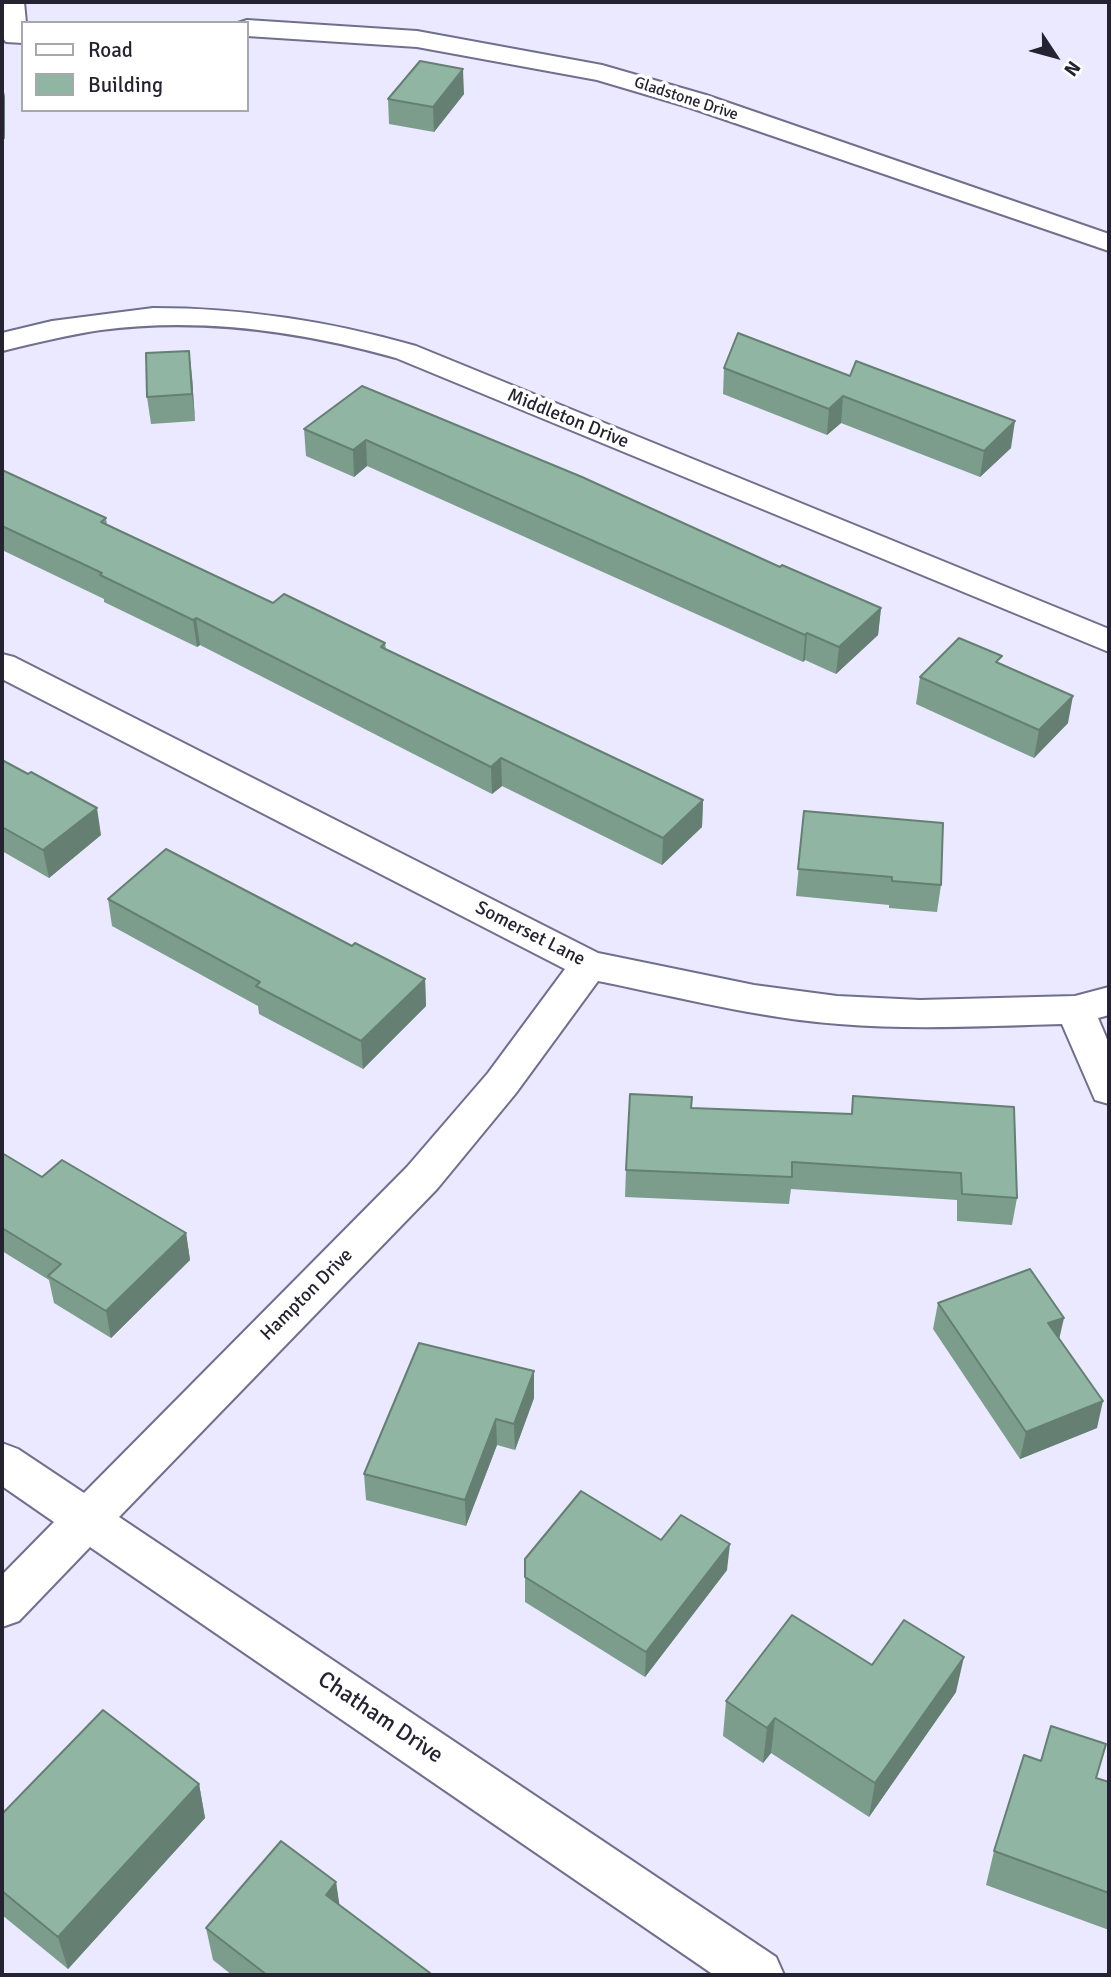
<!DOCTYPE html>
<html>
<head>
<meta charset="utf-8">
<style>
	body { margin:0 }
	#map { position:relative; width:1111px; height:1977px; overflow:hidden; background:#eae9ff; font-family:Signika,sans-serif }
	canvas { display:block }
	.frame { position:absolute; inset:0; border:4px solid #252331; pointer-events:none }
	.legend { position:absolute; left:21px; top:21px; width:228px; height:91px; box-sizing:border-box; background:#fff; border:2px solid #a8a7ad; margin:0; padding:9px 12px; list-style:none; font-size:21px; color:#252331 }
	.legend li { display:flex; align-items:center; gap:14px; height:35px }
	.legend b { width:35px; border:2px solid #a8a7ad }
	.north { position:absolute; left:1020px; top:21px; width:70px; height:70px; -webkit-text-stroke:5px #fff; paint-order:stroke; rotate:126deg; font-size:19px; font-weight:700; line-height:28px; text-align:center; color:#252331 }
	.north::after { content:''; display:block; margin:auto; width:24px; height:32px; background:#252331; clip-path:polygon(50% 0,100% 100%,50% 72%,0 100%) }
</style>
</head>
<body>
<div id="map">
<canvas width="1111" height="1977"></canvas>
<div class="frame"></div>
<ul class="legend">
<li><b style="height:9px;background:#fff"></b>Road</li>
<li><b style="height:19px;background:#90b6a3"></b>Building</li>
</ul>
<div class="north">N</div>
</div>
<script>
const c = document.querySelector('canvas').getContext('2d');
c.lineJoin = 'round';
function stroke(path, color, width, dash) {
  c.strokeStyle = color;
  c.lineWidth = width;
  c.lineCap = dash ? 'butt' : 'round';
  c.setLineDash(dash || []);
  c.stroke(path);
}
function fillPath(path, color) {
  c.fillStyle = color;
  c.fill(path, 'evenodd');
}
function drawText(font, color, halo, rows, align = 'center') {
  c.font = font + ' Signika,sans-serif';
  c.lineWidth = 7;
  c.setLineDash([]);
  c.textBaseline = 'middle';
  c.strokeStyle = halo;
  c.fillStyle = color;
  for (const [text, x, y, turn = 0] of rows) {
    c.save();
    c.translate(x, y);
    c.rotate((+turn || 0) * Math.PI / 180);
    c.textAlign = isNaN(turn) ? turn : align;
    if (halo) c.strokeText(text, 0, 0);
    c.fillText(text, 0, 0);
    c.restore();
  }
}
const minor = new Path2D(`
	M2,2H24L26,23H23V43L6,42L2,37Z
	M247,20L417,31L602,65L706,95L1109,234V251L688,107L597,80L417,47L247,36V23H238Z
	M153,308C244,308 329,321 416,346L1109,629V652L396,358C300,331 200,317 101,330C67,335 35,343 2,351V333L52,321Z
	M2,654L14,657L598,953L754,985L837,996L920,1000L1075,996L1109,987V1015L1098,1018L1109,1044V1104L1095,1100L1062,1024C987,1026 913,1030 839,1024C758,1018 678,997 598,981L516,1093L437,1189L119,1517L776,1957L784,1975H714L90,1547L19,1621L2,1627V1575L54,1522L2,1486V1443L18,1449L84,1493L407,1167L488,1073L565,969L2,679Z`);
stroke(minor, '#716e8e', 4);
fillPath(minor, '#fff');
fillPath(new Path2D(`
	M2,80L5,98V139H2Z
	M464,94L434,132L389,124L388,99Z
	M738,333L1011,448L980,477L841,423L827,435L723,394L724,368Z
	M192,377L195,421L151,424L147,397Z
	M362,386L780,567L881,608L878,635L836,674L805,660L803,662L367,466L354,477L306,456L304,429Z
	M2,470L106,518L107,525L273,603L385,643L386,649L703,800L702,827L662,865L502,786L492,794L200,645L197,647L104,602V599L2,550Z
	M1000,664L1068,723L1034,758L916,704L920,677Z
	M2,760L101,835L49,878L2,851Z
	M804,811L941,885L937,912L889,908V905L796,896Z
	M108,899L352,946L425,979L426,1006L363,1069L259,1014L258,1006L112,926Z
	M853,1096L1017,1198L1012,1225L957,1221V1200L791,1189L789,1204L625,1197L626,1170L692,1108L851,1114Z
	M2,1153L42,1177L186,1233L190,1260L111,1338L54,1303L49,1280L2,1251Z
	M938,1303L1059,1339L1097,1428L1020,1459L933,1329Z
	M534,1371V1398L515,1450L497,1445L466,1526L366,1500L364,1474Z
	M661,1540L727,1570L645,1677L525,1602V1559Z
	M872,1665L956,1692L869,1817L771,1753L763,1763L723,1736L726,1701Z
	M1109,1782V1930L986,1885L994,1851Z
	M199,1784L205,1818L68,1969L2,1915V1814Z
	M336,1882L339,1905L430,1973L431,1975H232L213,1960L206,1928Z`), '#7c9d8c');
fillPath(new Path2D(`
	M463,69L464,94L434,132L433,107Z
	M2,80L5,98V139L2,118Z
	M189,351L192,377L195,421L192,394Z
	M843,396L841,423L827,435L829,409Z
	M1015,421L1011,448L980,477L984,451Z
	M366,440L367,466L354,477L353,450Z
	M881,608L878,635L836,674L839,647Z
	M196,618L200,645L197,647L193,620Z
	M807,633L805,660L803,662L805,635Z
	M1073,696L1068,723L1034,758L1039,730Z
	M501,758L502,786L492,794L491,767Z
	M703,800L702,827L662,865L663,838Z
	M97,808L101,835L49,878L43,850Z
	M425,979L426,1006L363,1069L361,1041Z
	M186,1233L190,1260L111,1338L106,1311Z
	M1064,1318L1058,1344L1048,1323Z
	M534,1371V1398L515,1450L514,1424Z
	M1103,1401L1097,1428L1020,1459L1026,1432Z
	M496,1419L497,1445L466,1526L465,1500Z
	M730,1544L727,1570L645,1677L646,1652Z
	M964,1657L956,1692L869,1817L875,1783Z
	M775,1718L771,1753L763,1763L767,1728Z
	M199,1784L205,1818L68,1969L58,1937Z
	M336,1882L341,1915L326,1895Z`), '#657f72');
const building = new Path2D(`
	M420,61L463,69L433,107L388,99Z
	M738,333L850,376L856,361L1015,421L984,451L843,396L829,409L724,368Z
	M189,351L192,394L147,397L146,353Z
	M362,386L582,477L780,567L782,565L881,608L839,647L807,633L805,635L366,440L353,450L304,429Z
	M2,470L106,518L101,522L273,603L284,594L385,643L381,647L703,800L663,838L501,758L491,767L196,618L193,620L100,575L102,573L2,526Z
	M959,638L1002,656L996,662L1073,696L1039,730L920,677Z
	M2,760L28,774L31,772L97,808L43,850L2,827Z
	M804,811L943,823L941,885L892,881V877L798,869Z
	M166,849L352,946L355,943L425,979L361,1041L256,986L260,982L108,899Z
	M630,1094L692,1097L691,1108L852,1114L853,1096L1014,1107L1017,1198L962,1194L961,1173L792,1162V1177L626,1170Z
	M2,1153L42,1177L62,1160L186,1233L106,1311L48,1276L61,1264L2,1228Z
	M1030,1269L1064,1318L1048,1323L1103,1401L1026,1432L938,1303Z
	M419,1343L534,1371L514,1424L496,1419L465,1500L364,1474Z
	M581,1491L661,1540L681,1515L730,1544L646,1652L525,1577V1559Z
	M792,1615L872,1665L904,1620L964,1657L875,1783L775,1718L767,1728L726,1701Z
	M103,1710L199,1784L58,1937L2,1891V1814Z
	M1051,1726L1106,1744L1096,1778L1109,1782V1893L994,1851L1024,1755L1041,1761Z
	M281,1841L336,1882L326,1895L430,1973L428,1975H267L206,1928Z`);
fillPath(building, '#90b6a3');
stroke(building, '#657f72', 2);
drawText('16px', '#252331', '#fff', [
	["Gladstone Drive",686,99,18]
]);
drawText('19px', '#252331', '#fff', [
	["Middleton Drive",568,419,22],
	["Somerset Lane",530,934,27],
	["Hampton Drive",307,1295,-45]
]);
drawText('23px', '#252331', '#fff', [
	["Chatham Drive",380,1718,34]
]);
</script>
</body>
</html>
